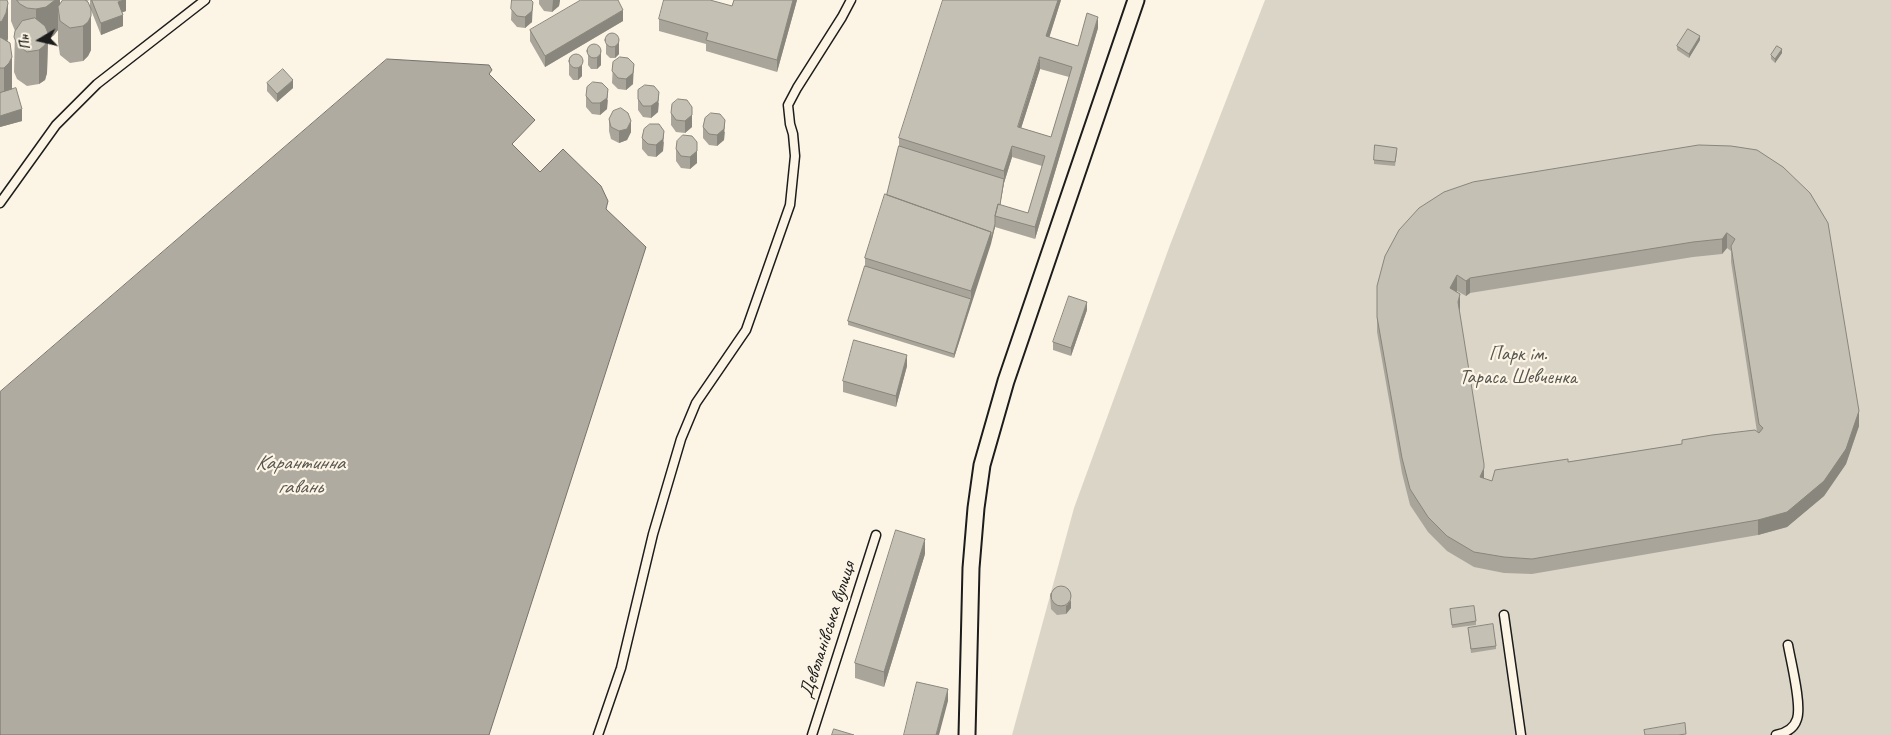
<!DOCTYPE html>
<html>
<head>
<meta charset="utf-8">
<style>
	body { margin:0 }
	#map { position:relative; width:1891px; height:735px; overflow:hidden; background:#fcf5e5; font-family:Caveat,sans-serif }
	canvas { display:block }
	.north { position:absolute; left:15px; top:15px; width:50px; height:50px; -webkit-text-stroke:4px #fcf5e5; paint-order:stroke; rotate:261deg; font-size:14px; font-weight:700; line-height:20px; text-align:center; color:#1c1c1c }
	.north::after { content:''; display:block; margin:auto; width:18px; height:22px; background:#1c1c1c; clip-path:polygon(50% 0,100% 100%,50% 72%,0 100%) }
</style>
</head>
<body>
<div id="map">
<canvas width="1891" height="735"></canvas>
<div class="north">Пн</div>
</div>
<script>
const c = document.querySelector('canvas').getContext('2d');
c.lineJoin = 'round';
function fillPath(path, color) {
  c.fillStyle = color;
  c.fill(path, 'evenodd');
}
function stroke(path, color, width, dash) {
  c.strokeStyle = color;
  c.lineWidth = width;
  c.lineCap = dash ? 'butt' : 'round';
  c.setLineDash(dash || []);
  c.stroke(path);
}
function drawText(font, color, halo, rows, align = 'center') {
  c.font = font + ' Caveat,sans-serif';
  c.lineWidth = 4.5;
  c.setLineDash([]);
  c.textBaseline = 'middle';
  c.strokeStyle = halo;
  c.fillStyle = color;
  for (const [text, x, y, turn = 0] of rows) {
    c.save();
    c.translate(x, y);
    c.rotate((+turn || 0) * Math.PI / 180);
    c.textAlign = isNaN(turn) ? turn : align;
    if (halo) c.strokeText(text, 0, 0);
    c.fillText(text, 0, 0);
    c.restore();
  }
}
fillPath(new Path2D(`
	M1265,0H1891V735H1012L1074,508L1170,245Z`), '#dbd5c8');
const water = new Path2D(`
	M387,59L489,65L492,70L489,74L535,120L512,144L540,172L563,149L601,186L608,201L606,209L646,247L489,735H0V392Z`);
fillPath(water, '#b0aba1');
stroke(water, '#75726c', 1);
const lane = new Path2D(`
	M0,203L56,125L97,84L205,0
	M1504,615L1521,735
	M598,735L621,668L653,534L681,439L696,403L746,330L790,205L795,156L793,134L790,124L788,105L797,88L842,17L851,0
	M812,735L876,535
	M1776,735C1786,733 1794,729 1797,719C1802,705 1791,662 1788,645`);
const street = new Path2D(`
	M967,735L971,568L976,508L982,465L1006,381L1136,0`);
stroke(lane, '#1c1c1c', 11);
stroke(street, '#1c1c1c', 19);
stroke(lane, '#fcf5e5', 8);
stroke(street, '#fcf5e5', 15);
fillPath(new Path2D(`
	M0,0L8,38L7,42L12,89L22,121L0,127Z
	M11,0H60V4L63,0H128H126V11L122,12L123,26L101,35L91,10V50L88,56L83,61L70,63L60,55L58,42V30L54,35L48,40L47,73L45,80L39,84L27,86L17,79L14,72L15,31L11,21ZM90,0V6L87,1Z
	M512,0L532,22L525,28L517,27L511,20Z
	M539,0H560L559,6L552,12L544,11L539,4Z
	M734,0H797L777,72L706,51V44L659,31V19L732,6Z
	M1061,0L1049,37L1078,46L1098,28L1035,239L995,227L954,358L848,325V321L865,266V258L887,195L899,146V138ZM1040,69L1069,77L1051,137L1021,128ZM1012,157L1042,166L1028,213L1000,205L1004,183Z
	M623,21L545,67L530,41V30Z
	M610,33L619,54L615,58H610L606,54V37Z
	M1700,40L1689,58L1677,50V46Z
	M592,44L601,65L597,69H591L588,65V48Z
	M1782,53L1775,63L1771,59V55Z
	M573,55L582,76L578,80H573L569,75V58Z
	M613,62L633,84L626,90L618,89L612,83Z
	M267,83L293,88L277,102L267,91Z
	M586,96L608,100L607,109L600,115L592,114L586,107Z
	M638,99L659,103L658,112L651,118L643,117L638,110Z
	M671,113L692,118V127L685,133L676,132L671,125Z
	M609,119L631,132L627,140L619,143L611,139L609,131Z
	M703,127L725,132L724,140L717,146L709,145L703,138Z
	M642,138L664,142L663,151L656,157L648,156L642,149Z
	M1699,145L1859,426L1846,464L1824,496L1787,527L1758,535L1532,574L1504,573L1474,567L1447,551L1428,532L1410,505L1402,473L1377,332V286ZM1727,248L1731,251V262L1757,432L1682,440V444L1568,462L1492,481L1484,479L1459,311L1460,309L1457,292V291L1466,296L1470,293L1693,257L1722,254Z
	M676,149L697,154V163L690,169L681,168L676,161Z
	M1397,152L1395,166L1374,164V160Z
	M1087,310L1071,356L1053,350V342Z
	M907,366L896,407L843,392V381Z
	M925,554L884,687L855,678V663Z
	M1050,593L1071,608L1066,614L1057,615L1051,609Z
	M1450,609L1476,621V625L1452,628Z
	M1468,628L1496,646V649L1471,653Z`), '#a9a59a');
fillPath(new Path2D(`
	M55,0H60V18L58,7V30L54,35L48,40L47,73L45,80L39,84V50L36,44V9Z
	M123,0H128H126V11L118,14V2Z
	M553,0H560L559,6L552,12Z
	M793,0H797L777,72V60Z
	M1058,0H1061L1046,48V36Z
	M533,2L532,22L525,28V17Z
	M8,3V38L6,48L0,57V22Z
	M91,9V50L88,56L83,61V26Z
	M623,10V21L545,67V56Z
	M123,15V26L101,35V23Z
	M1098,17V28L1035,239V227Z
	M1700,36V40L1689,58V54Z
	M619,38V54L615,58V47Z
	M601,49V65L597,69V58Z
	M1782,49V53L1775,63V59Z
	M12,57V91L4,102V68Z
	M1040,57V69L1018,138V127Z
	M582,59V76L578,80V68Z
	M634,64L633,84L626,90V79Z
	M293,80V88L277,102V94Z
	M608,89L607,109L600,115V103Z
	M659,92L658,112L651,118V106Z
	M692,107V127L685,133V121Z
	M22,109V121L0,127V116Z
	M725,120L724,140L717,146V135Z
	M631,121V132L627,140L619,143V131Z
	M664,131L663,151L656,157V145Z
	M697,142V163L690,169V157Z
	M1012,146V157L1004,183L998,216L1004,179V171Z
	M995,224V227L991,244L954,358V354L971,299V291L991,232Z
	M1727,233V248L1722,254V239Z
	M1457,275V291L1450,303V288Z
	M1470,278V293L1466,296V281Z
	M1460,294V309L1458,317V302Z
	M1087,302V310L1071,356V348Z
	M907,355V366L896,407V396Z
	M1859,411V426L1846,464L1824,496L1787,527L1758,535V520Z
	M1484,468V483L1480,477Z
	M925,539V554L884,687V672Z
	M1071,600V608L1066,614V606Z
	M948,689V701L939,735H936Z`), '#89867d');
const building = new Path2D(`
	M0,0H7L8,3L6,13L2,21L0,22Z
	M17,0H55L46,7L36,9L27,8L20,4Z
	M63,0H85L88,2L91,9V16L88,22L83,26L70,28L60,21L58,7Z
	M92,0H124L118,2L123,15L101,23Z
	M512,0H531L533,2L532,11L525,17L517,16L511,9Z
	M581,0H618L623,10L545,56L530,30Z
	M664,0H710L732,6L734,0H793L777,60L706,40L708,33L659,19Z
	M943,0H1058L1046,36L1078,46L1087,13L1098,17L1035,227L995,216L998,204L1028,213L1045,156L1012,146L1004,171L899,138ZM1040,57L1072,67L1051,137L1018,127Z
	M35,18L45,26L48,33L47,39L45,45L39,50L27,52L17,44L14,37L15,31L22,21Z
	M1688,29L1700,36L1689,54L1677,46Z
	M605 40a7 7 0 1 1 14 0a7 7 0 1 1-14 0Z
	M0,37L10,43L12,57L9,63L4,68H0Z
	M587 51a7 7 0 1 1 14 0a7 7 0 1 1-14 0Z
	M1777,46L1782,49L1775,59L1771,55Z
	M569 61a7 7 0 1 1 14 0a7 7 0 1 1-14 0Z
	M620,57L628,58L634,64L633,73L626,79L618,78L612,71L613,62Z
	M283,69L293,80L277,94L267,83Z
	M593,82L602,83L608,89L607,98L600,103H592L586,96L587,87Z
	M645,85L654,86L659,92L658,101L651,106H643L638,99V90Z
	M16,88L22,109L0,116V93Z
	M678,99L687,100L692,107V115L685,121L676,120L671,113L672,104Z
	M621,108L628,113L631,121L627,129L619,131L611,127L609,119L613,111Z
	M711,113L720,114L725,120L724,129L717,135L709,134L703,127L705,118Z
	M650,124H659L664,131L663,139L656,145L648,144L642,138L644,129Z
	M683,135L692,136L697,142V151L690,157L681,156L676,149L677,141Z
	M1375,145L1397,148L1395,162L1374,160Z
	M1699,145L1731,146L1757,150L1783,167L1810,193L1828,223L1859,411L1846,449L1824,481L1787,512L1758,520L1532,559L1504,557L1474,552L1447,536L1428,517L1410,489L1402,458L1377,317V286L1385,256L1399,230L1419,208L1444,192L1473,182ZM1727,233L1735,239L1731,246L1759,424L1763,428L1759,433L1755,430L1712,435L1682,440V444L1568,462V459L1495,470L1492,481L1480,477L1484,468V464L1458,302L1460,294L1450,288L1457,275L1466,281L1470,278L1693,242L1722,239Z
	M899,146L1004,179L1000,205L998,204L995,216V224L991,240V232L887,195Z
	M885,194L991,232L971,291L865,258Z
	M865,266L971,299L954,354L848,321Z
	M1069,296L1087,302L1071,348L1053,342Z
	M854,340L907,355L896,396L843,381Z
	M896,530L925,539L884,672L855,663Z
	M1051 596a10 10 0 1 1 20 0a10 10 0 1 1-20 0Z
	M1474,606L1476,621L1452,625L1450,609Z
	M1493,624L1496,646L1471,649L1468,628Z
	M917,682L948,689L936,735H904Z
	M1685,723L1686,734L1678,735H1645L1644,730Z
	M834,729L854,735H832Z`);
fillPath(building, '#c4c0b3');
stroke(building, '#89867d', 1);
drawText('20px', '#555450', '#fcf5e5', [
	["Парк ім.",1518,355],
	["Тараса Шевченка",1518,378]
]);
drawText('20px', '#1c1c1c', '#fcf5e5', [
	["Деволанівська вулиця",828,630,-72]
]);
drawText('italic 21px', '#575551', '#fcf5e5', [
	["Карантинна",300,463],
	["гавань",300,487]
]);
</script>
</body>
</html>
